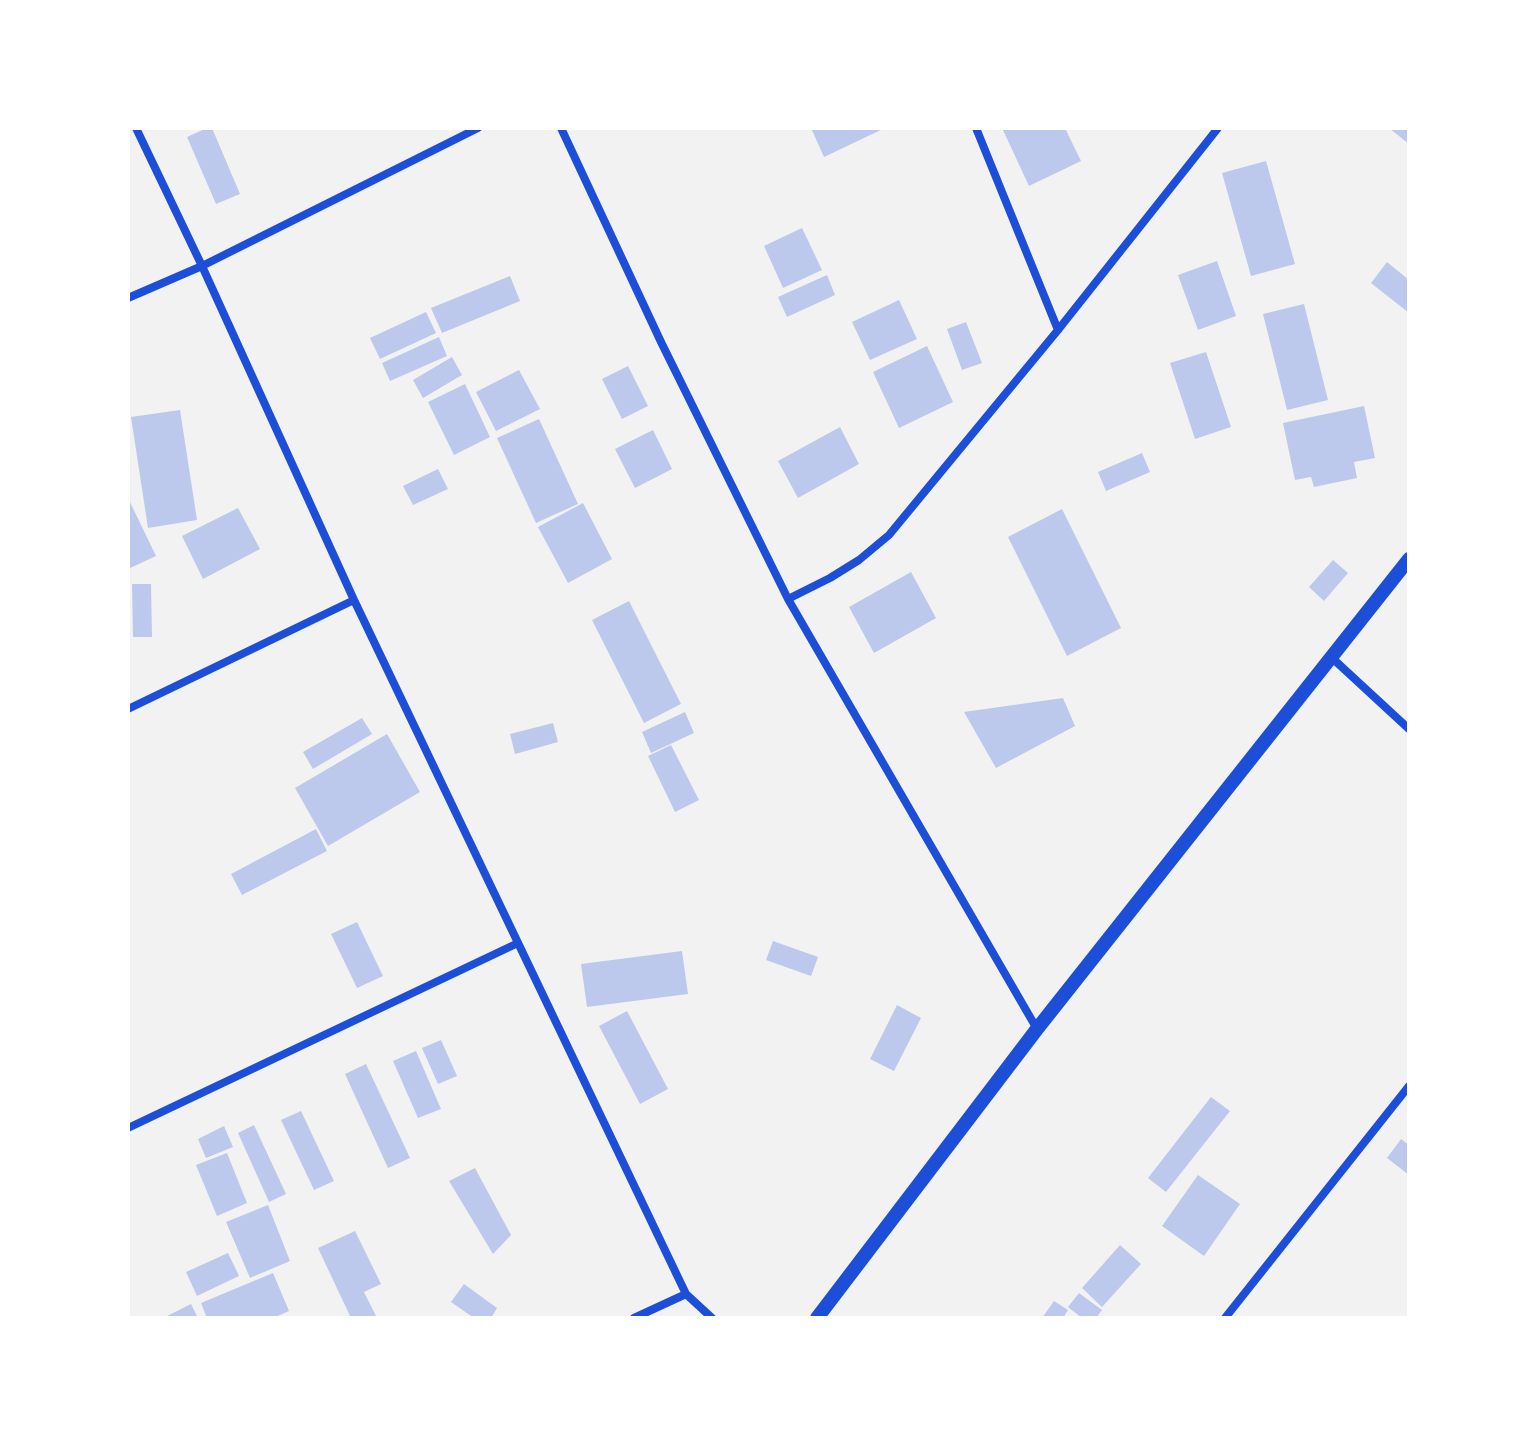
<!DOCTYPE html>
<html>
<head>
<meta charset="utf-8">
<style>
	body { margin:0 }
	#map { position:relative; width:1537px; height:1446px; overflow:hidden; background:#f2f2f2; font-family:"Titillium Web",sans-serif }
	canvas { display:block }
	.frame { position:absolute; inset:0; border:130px solid #fff; pointer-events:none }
</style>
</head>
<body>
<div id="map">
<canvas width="1537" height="1446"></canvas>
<div class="frame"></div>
</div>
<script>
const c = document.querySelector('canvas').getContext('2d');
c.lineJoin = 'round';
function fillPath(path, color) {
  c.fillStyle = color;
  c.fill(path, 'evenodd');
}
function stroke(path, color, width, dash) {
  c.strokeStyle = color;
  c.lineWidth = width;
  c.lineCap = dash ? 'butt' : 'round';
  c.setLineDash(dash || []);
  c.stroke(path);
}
fillPath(new Path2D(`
	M207,128H212L240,194L216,204L187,137Z
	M811,128H885L824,157Z
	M1002,128H1065L1081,161L1029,186Z
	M1389,128H1409V144Z
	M1266,161L1295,264L1251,276L1222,173Z
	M802,228L822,270L783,288L764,246Z
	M1217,261L1236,316L1198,330L1178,275Z
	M1387,262L1409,280V313L1371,283Z
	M827,275L835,295L787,317L778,297Z
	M510,276L520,301L442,333L431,308Z
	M899,300L917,339L870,360L852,322Z
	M1304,304L1328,400L1287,410L1263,314Z
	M426,312L436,333L380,359L370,338Z
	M966,322L982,363L962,370L947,329Z
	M439,337L447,356L390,381L382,363Z
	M927,346L953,402L899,428L873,372Z
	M1206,352L1231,427L1195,439L1170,363Z
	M452,357L462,375L423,398L413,380Z
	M628,366L648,406L622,419L602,379Z
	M519,370L540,409L496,431L476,392Z
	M465,384L490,437L454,455L428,402Z
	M1364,406L1375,458L1354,462L1357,478L1314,487L1311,477L1295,480L1283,423Z
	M180,410L197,520L148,528L131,417Z
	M539,419L578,504L536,523L497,438Z
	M840,427L859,464L798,498L778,461Z
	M653,430L672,469L635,488L615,449Z
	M1142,453L1150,472L1106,491L1098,472Z
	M438,469L448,489L413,505L403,486Z
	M128,498L156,556L128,569Z
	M583,503L612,559L568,583L538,527Z
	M238,508L260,549L203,579L182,536Z
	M1062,509L1121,628L1067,656L1008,537Z
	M1333,560L1348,573L1324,601L1309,587Z
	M911,572L936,618L874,653L849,607Z
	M132,584H151L152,637H133Z
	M629,601L681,704L644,723L592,620Z
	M1063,698L1075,726L996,768L964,712Z
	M685,712L694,733L651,753L642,732Z
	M362,718L372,734L313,769L303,752Z
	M553,723L558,742L515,754L510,734Z
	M387,734L420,792L328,846L295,788Z
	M671,745L699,800L675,812L648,756Z
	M316,829L327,851L242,895L231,874Z
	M357,922L383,976L357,988L331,934Z
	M773,941L818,957L811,976L766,960Z
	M682,951L688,994L587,1007L581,964Z
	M897,1005L921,1018L894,1071L870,1059Z
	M627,1011L668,1089L640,1104L599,1026Z
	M441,1040L457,1076L438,1084L422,1048Z
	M416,1051L441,1109L418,1118L393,1061Z
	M366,1064L410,1158L388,1168L345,1074Z
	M1211,1097L1230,1111L1166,1192L1148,1178Z
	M301,1111L334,1181L314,1190L281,1120Z
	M254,1125L286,1194L269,1202L238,1133Z
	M224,1126L233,1147L206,1158L198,1139Z
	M1401,1139L1409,1145V1175L1387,1158Z
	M227,1153L247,1203L217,1216L196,1165Z
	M475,1168L511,1235L493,1254L449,1181Z
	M1198,1175L1240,1204L1204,1256L1162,1226Z
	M268,1205L290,1261L250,1278L226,1222Z
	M355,1231L381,1284L364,1292L377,1318H351L318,1248Z
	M1120,1245L1141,1264L1102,1307L1082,1288Z
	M228,1253L239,1276L197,1296L186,1272Z
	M273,1273L289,1311L273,1318H207L201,1303Z
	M464,1284L497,1308L491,1318H474L451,1302Z
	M1079,1293L1102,1310L1096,1318H1082L1068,1307Z
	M1054,1301L1068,1310L1063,1318H1042Z
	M191,1304L198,1318H163Z`), '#bdc9ec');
stroke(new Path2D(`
	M136,128L202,266L354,600L686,1294L712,1318
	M561,128L661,342L788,599L1037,1029
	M976,128L1058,330
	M128,298L202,266L478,128
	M788,599L830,578L859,560L889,535L1058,330L1218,128
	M1331,657L1409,729
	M128,709L354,600
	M128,1128L518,943
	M634,1318L686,1294
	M1225,1318L1409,1086`), '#1d4ed8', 8);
stroke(new Path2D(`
	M817,1318L1037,1029L1409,559`), '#1d4ed8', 14);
</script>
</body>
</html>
